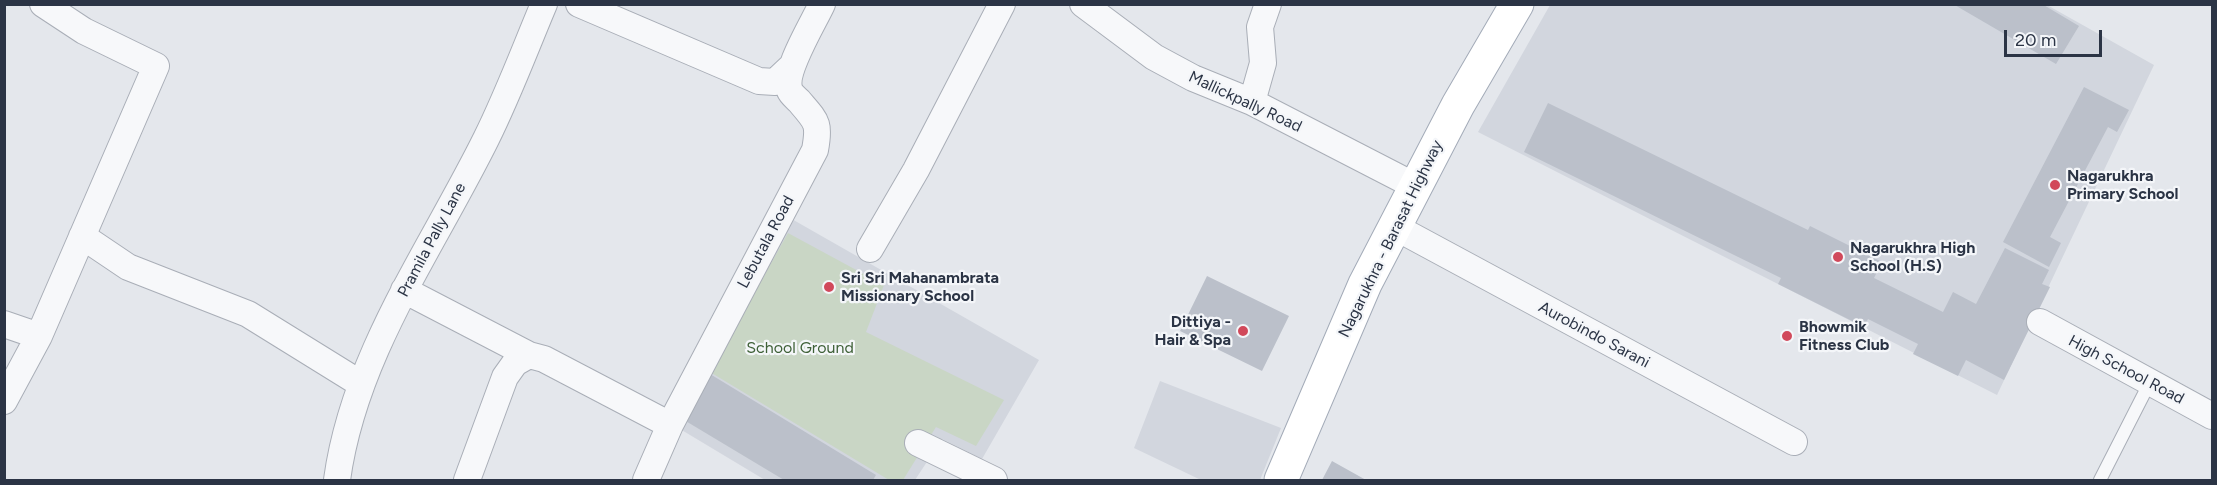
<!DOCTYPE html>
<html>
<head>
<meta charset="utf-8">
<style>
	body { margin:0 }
	#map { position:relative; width:2217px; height:485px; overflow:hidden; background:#e4e7ec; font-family:Figtree,sans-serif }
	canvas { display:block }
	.frame { position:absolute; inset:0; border:6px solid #2b3445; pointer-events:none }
	.scale { position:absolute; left:2004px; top:30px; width:98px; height:27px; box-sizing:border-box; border:3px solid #2b3445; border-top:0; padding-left:8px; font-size:18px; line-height:21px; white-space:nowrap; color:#2b3445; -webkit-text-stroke:4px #f4f6f9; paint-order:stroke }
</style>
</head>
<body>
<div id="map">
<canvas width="2217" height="485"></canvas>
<div class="frame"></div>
<div class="scale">20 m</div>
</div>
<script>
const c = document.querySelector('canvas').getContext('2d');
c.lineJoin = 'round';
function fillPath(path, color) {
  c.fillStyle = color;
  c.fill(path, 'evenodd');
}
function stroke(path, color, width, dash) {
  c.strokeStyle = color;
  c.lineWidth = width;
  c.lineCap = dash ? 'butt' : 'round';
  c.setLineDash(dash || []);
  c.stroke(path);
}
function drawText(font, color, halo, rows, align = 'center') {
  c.font = font + ' Figtree,sans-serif';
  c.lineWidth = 4.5;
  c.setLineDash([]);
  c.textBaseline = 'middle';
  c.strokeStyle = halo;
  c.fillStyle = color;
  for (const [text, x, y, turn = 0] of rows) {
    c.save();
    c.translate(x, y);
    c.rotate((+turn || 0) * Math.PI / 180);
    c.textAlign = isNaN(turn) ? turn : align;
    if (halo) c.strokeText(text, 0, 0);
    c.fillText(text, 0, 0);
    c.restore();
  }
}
fillPath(new Path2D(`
	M1550,5H2047L2154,65L1997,395L1478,132Z
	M783,214L1039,360L982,459L942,439L915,480H765L675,426Z
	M1160,381L1281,428L1260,480H1201L1134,448Z`), '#d2d6de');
fillPath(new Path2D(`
	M788,233L884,285L866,332L1004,400L976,446L936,427L903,480H889L710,372Z`), '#c9d6c5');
fillPath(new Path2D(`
	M1953,4H2042L2079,26L2056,64Z
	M2084,87L2129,110L2117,132L2108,127L2050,237L2061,243L2049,267L2003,242Z
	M1548,103L1808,230L1810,226L1882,262L1874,278L1943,312L1953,292L1976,304L2005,248L2049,270L2042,284L2050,287L2004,380L1966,360L1958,376L1913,354L1918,344L1868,319L1864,327L1778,284L1781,278L1524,152Z
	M1207,276L1289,316L1262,371L1180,331Z
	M710,374L876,475L873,480H784L684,420Z
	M1332,461L1366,480H1322Z`), '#bbc0ca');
const lane = new Path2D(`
	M2100,480L2150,382`);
const street = new Path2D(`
	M579,4L759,81L775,82L792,66
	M1083,4L1154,57L1193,78L1252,102L1415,186
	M1252,102L1263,63L1260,27L1268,4
	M1395,227L1794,442
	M82,236L128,267L248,314L361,384
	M870,249L916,170L1002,4
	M404,290L529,355
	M2040,322L2212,416
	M4,324L39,336
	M4,401L39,336L156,66L84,31L43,4
	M918,443L994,480
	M337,480C354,355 431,250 486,139C508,95 525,49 544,4
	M467,480L505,377L515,363L529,355L544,359L670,425
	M646,480L670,425L815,150C820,123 817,122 799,101C796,98 791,94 790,91C782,73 814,22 822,4`);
const primary = new Path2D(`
	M1281,480L1365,284L1458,105L1517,4`);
stroke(lane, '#a9aeb7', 14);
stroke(street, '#a9aeb7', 28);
stroke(primary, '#a3abb8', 35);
stroke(lane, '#f7f8fa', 12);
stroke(street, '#f7f8fa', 26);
stroke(primary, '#fff', 33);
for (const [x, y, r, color] of [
	[2055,185,6,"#d1495b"],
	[1838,257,6,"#d1495b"],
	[829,287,6,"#d1495b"],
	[1243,331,6,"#d1495b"],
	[1787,336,6,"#d1495b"]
]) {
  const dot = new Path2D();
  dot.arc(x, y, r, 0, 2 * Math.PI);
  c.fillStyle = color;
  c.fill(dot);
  stroke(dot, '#f4f6f9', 2);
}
drawText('16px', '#2b3445', '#f4f6f9', [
	["Mallickpally Road",1245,102,25],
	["Nagarukhra - Barasat Highway",1391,239,-64],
	["Pramila Pally Lane",432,240,-62],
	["Lebutala Road",766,242,-62],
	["Aurobindo Sarani",1594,335,28],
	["High School Road",2126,370,28]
]);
drawText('bold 16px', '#2b3445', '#f4f6f9', [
	["Nagarukhra",2067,176],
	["Primary School",2067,194],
	["Nagarukhra High",1850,248],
	["School (H.S)",1850,266],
	["Sri Sri Mahanambrata",841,278],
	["Missionary School",841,296],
	["Dittiya -",1231,322,"right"],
	["Hair & Spa",1231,340,"right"],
	["Bhowmik",1799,327],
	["Fitness Club",1799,345]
], 'left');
drawText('16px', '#3f6138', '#f4f6f9', [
	["School Ground",800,348]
]);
</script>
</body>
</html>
